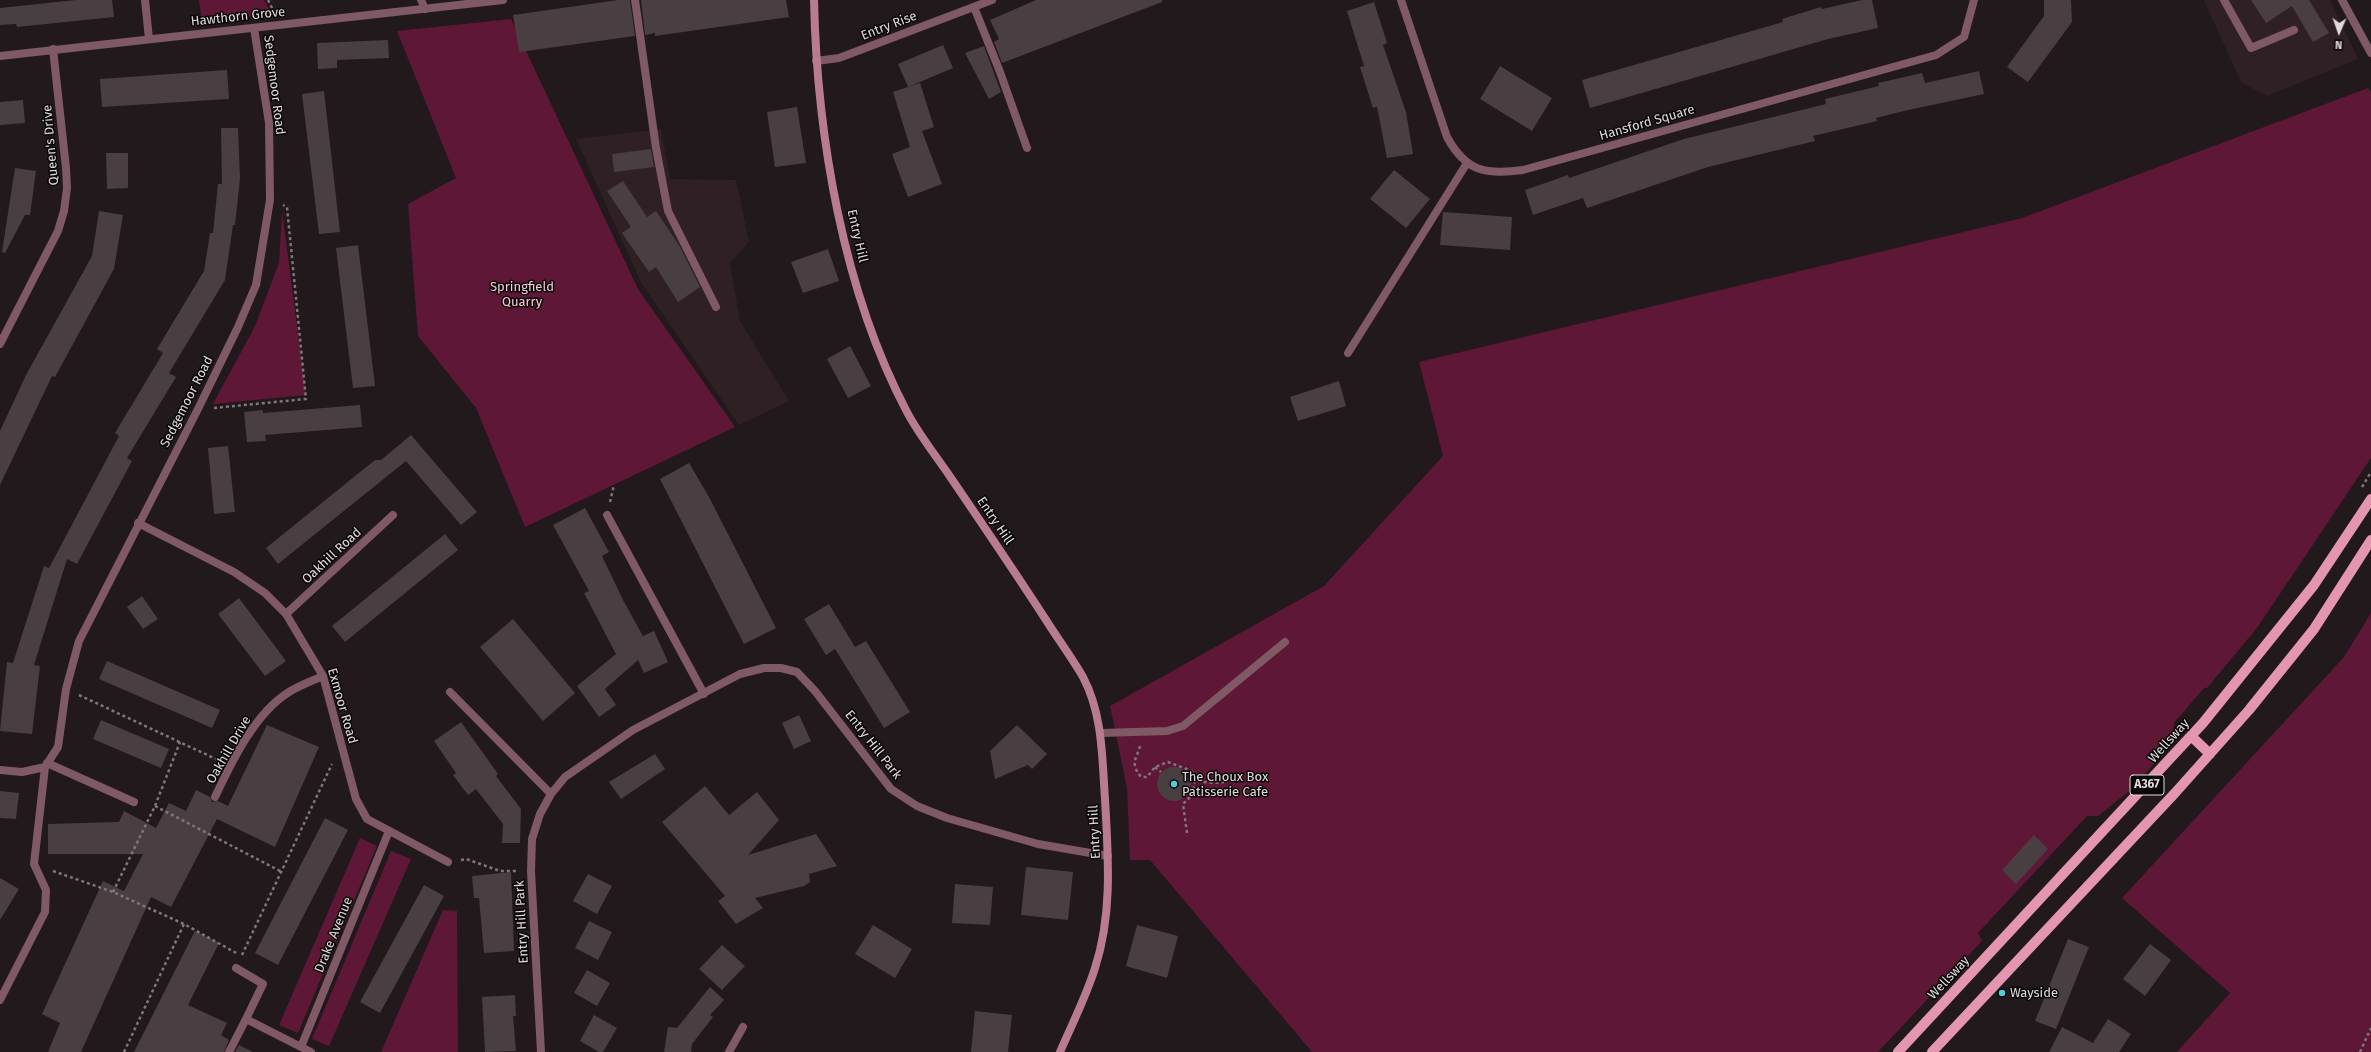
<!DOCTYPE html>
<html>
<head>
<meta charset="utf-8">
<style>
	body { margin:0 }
	#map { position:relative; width:2371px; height:1052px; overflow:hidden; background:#22191c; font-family:"Fira Sans",sans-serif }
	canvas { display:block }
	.north { position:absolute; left:2319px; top:12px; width:40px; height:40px; -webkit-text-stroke:3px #090607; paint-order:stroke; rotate:182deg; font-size:11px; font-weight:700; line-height:16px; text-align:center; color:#e1dadc }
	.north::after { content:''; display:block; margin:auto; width:14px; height:18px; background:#e1dadc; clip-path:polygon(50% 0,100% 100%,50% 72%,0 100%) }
</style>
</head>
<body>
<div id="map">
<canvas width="2371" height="1052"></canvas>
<div class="north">N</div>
</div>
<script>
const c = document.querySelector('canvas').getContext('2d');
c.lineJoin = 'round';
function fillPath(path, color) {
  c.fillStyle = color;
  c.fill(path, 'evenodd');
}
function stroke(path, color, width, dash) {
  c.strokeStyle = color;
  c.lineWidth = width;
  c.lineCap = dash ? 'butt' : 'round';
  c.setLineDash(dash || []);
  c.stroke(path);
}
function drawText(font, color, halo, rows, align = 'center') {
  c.font = font + ' "Fira Sans",sans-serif';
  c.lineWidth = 3;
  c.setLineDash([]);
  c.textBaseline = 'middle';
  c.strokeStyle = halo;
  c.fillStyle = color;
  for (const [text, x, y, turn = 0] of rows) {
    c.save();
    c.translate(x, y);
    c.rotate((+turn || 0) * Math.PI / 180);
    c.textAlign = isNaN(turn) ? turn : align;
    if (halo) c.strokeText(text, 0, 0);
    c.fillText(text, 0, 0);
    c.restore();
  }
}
fillPath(new Path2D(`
	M2204,0H2330L2358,59L2267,96L2241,82Z
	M661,129L670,179L736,180L749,242L730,263L740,321L789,401L739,425L642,284L576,139Z`), '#2f2025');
fillPath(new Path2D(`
	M199,0H264L272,14L202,22Z
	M511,19L638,289L735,427L525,527L476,408L418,336L408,204L456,178L397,31Z
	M2368,88L2371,92V458L2257,628L2207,688H2204L2174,723L2173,738L2138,784L2098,816H2087L1978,933L1982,941L1878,1052H1312L1150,860H1130L1127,788L1110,706L1324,586L1443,456L1419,362L2022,218Z
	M282,211L306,395L213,404L255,326L279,263Z
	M2371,613V1052H2177L2230,993L2122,898L2344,657Z
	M360,838L377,846L298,1033L279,1025Z
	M391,851L411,859L329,1046L312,1039Z
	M443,910L457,911L458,1052H381Z`), '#5e1736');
fillPath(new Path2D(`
	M76,0H112L114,17L17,27L16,24L0,25V8Z
	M618,0H630L635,36L519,52L513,15Z
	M641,0H786L789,17L655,36V33L645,35Z
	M1036,0H1162V2L1002,63L994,42L999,39L990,20Z
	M1862,0H1872L1878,28L1828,39L1590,108L1582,80L1783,22L1782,19L1821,7L1822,9Z
	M2044,0H2071L2072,22L2028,82L2007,67L2044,16Z
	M2251,0H2309L2329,33L2313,42L2292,6L2266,23Z
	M1374,2L1387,43L1383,45L1406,112L1413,154L1387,158L1377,107L1373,108L1360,67L1364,66L1347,11Z
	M388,40L389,58L337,60V68L318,69L317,43Z
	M943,45L953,68L908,87L898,64Z
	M984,46L1001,92L989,99L965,53Z
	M1500,66L1552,98L1532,131L1480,99Z
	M227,70L229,99L102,107L100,79Z
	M1979,71L1984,94L1908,110L1876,118L1877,121L1813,136L1815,141L1708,167L1587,208L1583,198L1533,215L1525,190L1568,175L1569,178L1684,139L1826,104L1825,99L1879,86L1878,83L1922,73L1925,83Z
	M920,83L934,127L922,131L942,184L908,197L892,154L910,147L893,92Z
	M324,91L340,232L319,234L302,94Z
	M23,100L25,123L0,125V102Z
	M797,107L806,163L775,167L767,112Z
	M221,128H238L240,179L235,225H233L225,280L169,373L176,377L127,458L132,461L77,564L67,559L34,665L40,666L32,734L0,731L7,662L13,663L44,566L49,568L119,436L115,433L163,353L157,349L204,271L210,233H213L218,184H222Z
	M651,149L654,167L614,172L612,154Z
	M106,153H128V188L107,189Z
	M15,168L36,171L30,215H25L5,253L2,252Z
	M1394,170L1430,199L1406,228L1370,199Z
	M623,181L647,217L656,211L679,245L700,287L678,302L656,267L649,272L622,233L631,227L607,191Z
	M99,211L123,215L114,269L55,377L52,376L0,485V431L26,375L92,256Z
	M1443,212L1512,217L1510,250L1440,245Z
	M358,245L375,386L353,388L336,248Z
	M828,249L839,281L803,293L791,262Z
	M850,346L871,386L848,398L827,359Z
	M1339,381L1346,406L1298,421L1290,397Z
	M360,405L362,427L265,435L266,441L247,442L244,412L263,410V413Z
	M411,435L477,512L461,525L406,461L278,564L266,548L375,460H381Z
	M228,446L235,512L214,514L208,448Z
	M689,463L709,497L776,628L744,644L660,479Z
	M585,508L609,552L602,556L623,600L643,636L654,631L668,662L644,673L638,660L605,689L616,705L599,717L577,686L616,654L584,593L589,591L553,525Z
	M445,534L458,550L345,642L332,626Z
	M142,596L158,619L143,629L127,607Z
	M239,598L286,661L265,676L218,614Z
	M829,604L855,647L866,641L910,712L884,728L835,649L826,655L804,619Z
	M513,619L575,693L543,721L480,647Z
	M107,661L220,710L212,728L99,679Z
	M799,715L811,741L794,749L782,723Z
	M101,720L169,749L161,768L93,739Z
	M461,722L498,774L496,776L521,809L520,843H502L503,824L476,789L468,795L453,775L456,773L434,741Z
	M267,725L319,747L275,847L217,819L171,907L151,897L81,1052H48L60,1023L42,1014L103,881L124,891L143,854H48V824L119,822L124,811L156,828L169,803L186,811L196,790L210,797L212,802L218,801L228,806Z
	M1017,725L1047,754L1032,769L1028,765L995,779L990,751Z
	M655,754L665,769L621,799L609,782Z
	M1157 784a17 17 0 1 1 34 0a17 17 0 1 1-34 0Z
	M705,786L729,815L757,792L779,820L748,855L816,834L837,866L809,874L810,882L804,886L755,898L763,908L736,924L718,901L725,896L662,822Z
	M0,791L19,793L16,819L0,818Z
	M325,818L348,830L278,965L255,953Z
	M2034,835L2048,849L2016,884L2002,870Z
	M1026,867L1073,872L1068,920L1021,915Z
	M511,872L514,951L484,953L479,898H474L472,876Z
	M588,874L612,886L597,914L573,901Z
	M0,878L19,889L0,920Z
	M955,884L993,887L990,925L952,923Z
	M424,885L444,896L380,1013L360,1002Z
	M589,921L612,932L598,960L575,948Z
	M873,925L912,949L895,978L855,954Z
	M1137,925L1178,936L1167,978L1126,966Z
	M195,931L219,943L188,1005L227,1023L221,1035L229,1040L224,1052H134Z
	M2068,939L2089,947L2056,1029L2035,1021Z
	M2150,944L2171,960L2145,996L2123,979Z
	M722,945L745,966L722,990L699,969Z
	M587,970L610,983L597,1006L574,993Z
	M710,987L724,1000L710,1015L713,1017L692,1044L691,1052H664L668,1027L677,1028Z
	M515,995L516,1016H513L516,1051L485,1052L482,997Z
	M975,1011L1012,1015L1008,1052H971Z
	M594,1015L617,1028L603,1052H599L580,1041Z
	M2108,1019L2131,1034L2119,1052H2049L2062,1027L2093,1043Z
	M239,1045L253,1052H235Z`), '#493e41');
stroke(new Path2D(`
	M268,0L274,12
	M214,408L306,399L287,207L283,205
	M2362,487L2371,472
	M610,502L614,485
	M79,695L218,760
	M1140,746C1136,760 1130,763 1141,777H1147L1155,767L1168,762L1192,771C1199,785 1211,783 1224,782
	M1155,767L1161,772
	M155,806L282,872
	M1187,833L1183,804L1193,794L1195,778
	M461,860L466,859L500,871H518
	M53,871L113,892L184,924
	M113,892L155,806L180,742
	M242,955L332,764
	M124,1052L184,924L238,954
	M2360,1052L2371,1028`), '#7f7779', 2.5, [3, 3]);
stroke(new Path2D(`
	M421,0L425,9
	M635,0L656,148L668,211L716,307
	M2224,0L2251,48L2294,30
	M2342,0L2371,53
	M974,7L1000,72L1027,148
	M1348,353L1467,163
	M1101,733L1167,731L1183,726L1285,642
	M47,763L134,802`), '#7f5965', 8);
stroke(new Path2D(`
	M145,0L149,39
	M1401,0L1447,137C1466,172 1486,175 1523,170L1936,55L1964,37L1974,0
	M0,56L503,0
	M816,61L839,58L992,0
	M0,344L58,231L64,211L67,188L66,168L53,49
	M607,515L704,694
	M138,523L234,572L265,593L286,614L323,676L356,799L367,819L448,862
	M286,614L393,515
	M450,692L551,794
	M0,770L22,772L45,767L58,747L66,689L79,641L198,409L238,327L256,285L270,200L269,123L254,28
	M215,797C232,761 255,713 289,692C300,685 312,681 323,676
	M236,968L263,984L246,1019
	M0,1000L45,912L46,890L34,864L45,767
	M229,1052L246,1019L301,1047
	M311,1052L301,1047L389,831
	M541,1052L531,871L532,839L540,814L551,794L565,777L633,730L740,674L764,668H781L797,672L815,691L891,789L917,806L947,818L1038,844L1108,856
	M729,1052L743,1027`), '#7f5965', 8);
stroke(new Path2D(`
	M814,0C817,136 843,291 907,412C919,435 937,457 951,478C983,525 1015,572 1046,620C1058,639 1072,658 1083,677C1103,715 1102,758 1105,799C1108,855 1113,913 1095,968C1086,997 1072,1024 1060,1052`), '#b87b90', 8);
stroke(new Path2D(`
	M2191,736L2210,754
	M1898,1052L2203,723L2314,585L2371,499
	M1932,1052L2175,793L2249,710L2314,629L2371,540`), '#e495b0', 10);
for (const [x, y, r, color] of [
	[1174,784,4,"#53cbdb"],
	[2002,993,4,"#53cbdb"]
]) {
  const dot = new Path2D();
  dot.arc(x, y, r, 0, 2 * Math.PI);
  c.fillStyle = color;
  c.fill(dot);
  stroke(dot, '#090607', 1.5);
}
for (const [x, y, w] of [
	[2147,785,34]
]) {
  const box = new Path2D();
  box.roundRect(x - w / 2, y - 10, w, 20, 3);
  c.fillStyle = '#090607';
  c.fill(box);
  stroke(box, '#e1dadc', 1);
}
drawText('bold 12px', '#e1dadc', null, [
	["A367",2147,785]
]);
drawText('13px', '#e1dadc', '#090607', [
	["Hawthorn Grove",238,17,-6],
	["Entry Rise",889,26,-21],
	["Sedgemoor Road",274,85,83],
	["Hansford Square",1647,123,-16],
	["Queen's Drive",51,145,-95],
	["Entry Hill",857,236,77],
	["Sedgemoor Road",187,402,-63],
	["Entry Hill",995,521,56],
	["Oakhill Road",332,556,-43],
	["Exmoor Road",342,706,74],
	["Wellsway",2169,741,-48],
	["Entry Hill Park",873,745,52],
	["Oakhill Drive",229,750,-60],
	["Entry Hill",1095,832,-93],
	["Entry Hill Park",522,922,-93],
	["Drake Avenue",334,935,-68],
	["Wellsway",1949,978,-47]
]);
drawText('13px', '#fccbda', '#090607', [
	["Springfield",522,287],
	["Quarry",522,302]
]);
drawText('13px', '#e1dadc', '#090607', [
	["The Choux Box",1182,777],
	["Patisserie Cafe",1182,792],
	["Wayside",2010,993]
], 'left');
</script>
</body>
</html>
